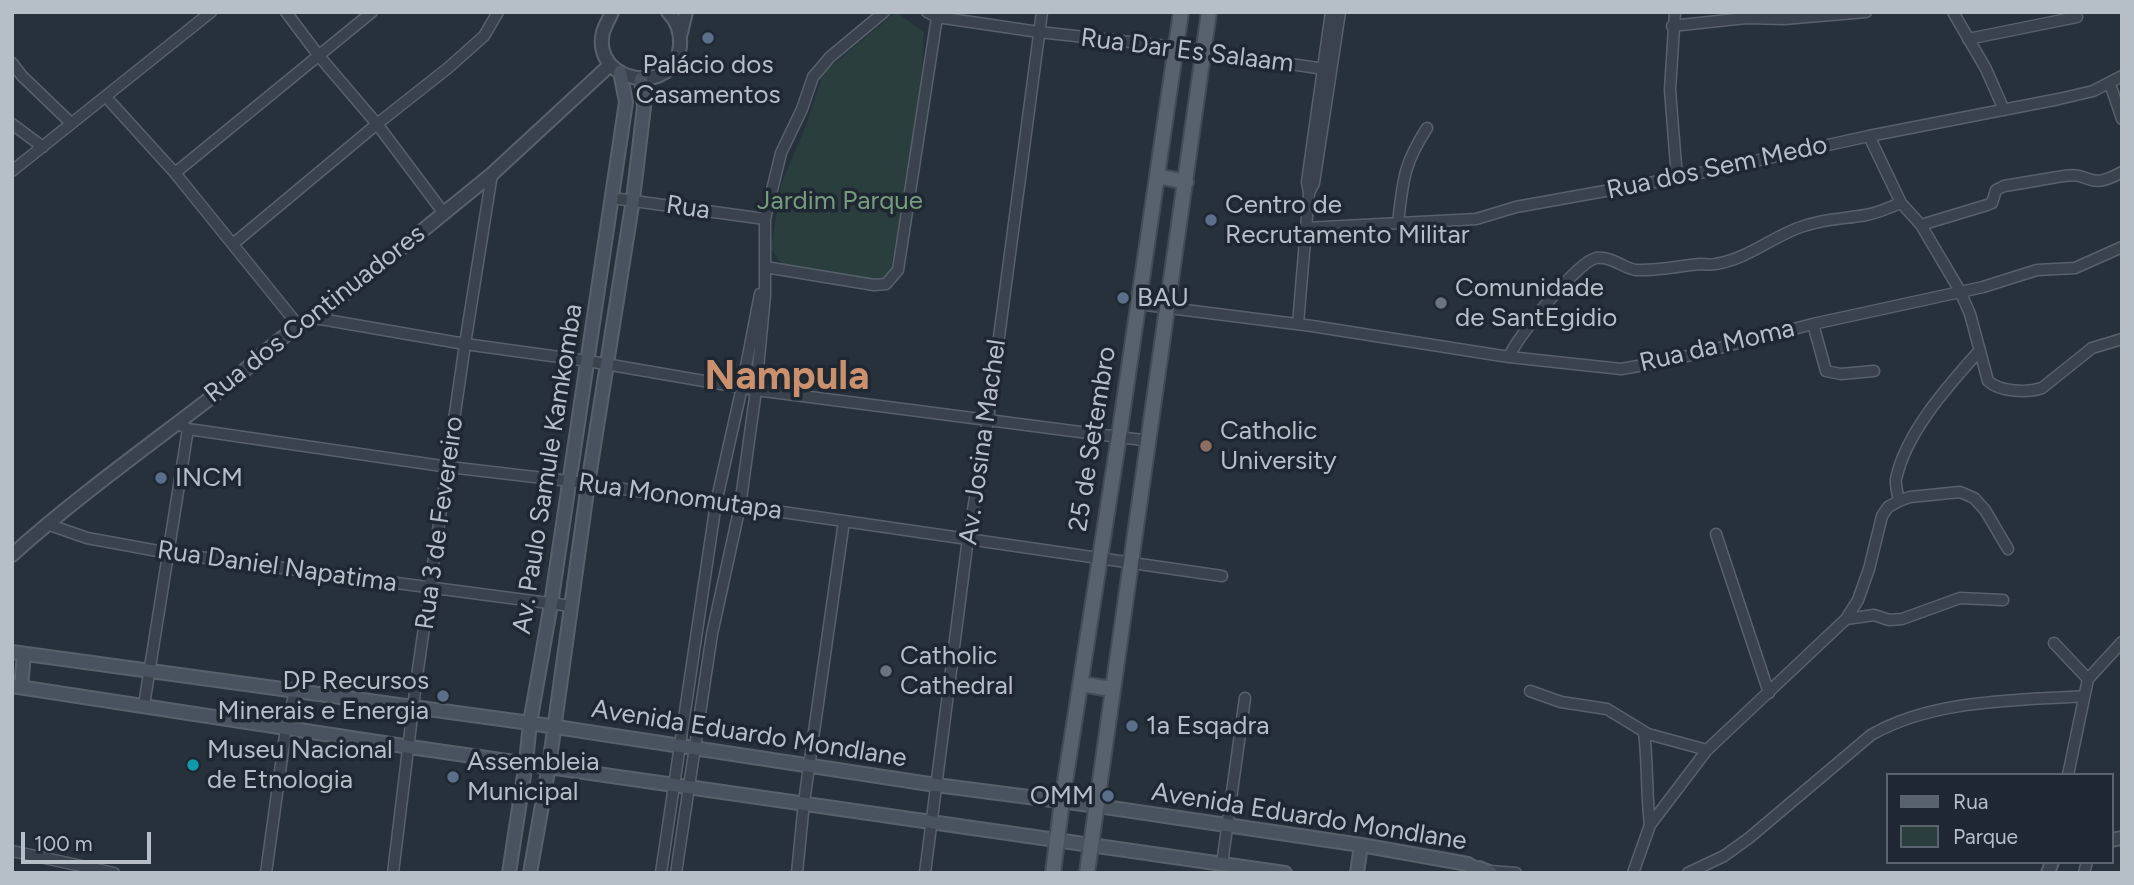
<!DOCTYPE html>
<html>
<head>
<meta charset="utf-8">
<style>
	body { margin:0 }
	#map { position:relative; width:2134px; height:885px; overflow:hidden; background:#27313c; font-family:Figtree,sans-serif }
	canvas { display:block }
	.frame { position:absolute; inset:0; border:14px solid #b6bec8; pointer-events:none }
	.legend { position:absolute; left:1886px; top:773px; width:228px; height:91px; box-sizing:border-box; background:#1f2832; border:2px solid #5b646e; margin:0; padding:9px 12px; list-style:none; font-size:21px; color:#b6bec8 }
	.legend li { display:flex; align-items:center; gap:14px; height:35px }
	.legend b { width:35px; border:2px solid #5b646e }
	.scale { position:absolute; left:21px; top:832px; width:130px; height:32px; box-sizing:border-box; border:4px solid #b6bec8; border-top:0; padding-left:9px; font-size:21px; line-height:24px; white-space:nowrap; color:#b6bec8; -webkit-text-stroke:5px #1f2832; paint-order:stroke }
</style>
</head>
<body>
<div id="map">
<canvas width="2134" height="885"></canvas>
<div class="frame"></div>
<ul class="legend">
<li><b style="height:9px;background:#58626c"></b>Rua</li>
<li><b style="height:19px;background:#2a3e3e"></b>Parque</li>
</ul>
<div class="scale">100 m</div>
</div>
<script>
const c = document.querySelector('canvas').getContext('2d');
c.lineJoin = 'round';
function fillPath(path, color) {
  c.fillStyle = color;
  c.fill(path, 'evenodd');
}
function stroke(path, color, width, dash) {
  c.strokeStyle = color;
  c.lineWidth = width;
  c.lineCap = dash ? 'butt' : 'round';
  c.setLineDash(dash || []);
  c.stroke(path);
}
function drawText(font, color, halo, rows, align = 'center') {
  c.font = font + ' Figtree,sans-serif';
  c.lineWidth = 7;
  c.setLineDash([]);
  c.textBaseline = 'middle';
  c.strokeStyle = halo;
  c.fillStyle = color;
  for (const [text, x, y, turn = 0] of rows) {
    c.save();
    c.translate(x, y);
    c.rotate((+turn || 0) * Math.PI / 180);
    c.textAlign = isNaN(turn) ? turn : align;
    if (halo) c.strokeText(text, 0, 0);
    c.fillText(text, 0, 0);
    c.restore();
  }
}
fillPath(new Path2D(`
	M896,12L924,32L921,83L891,270L881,280L848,277L781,263L771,249L781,185L807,123L824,72Z`), '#2a3e3e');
const minor = new Path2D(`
	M286,12L319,56L377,124L443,212
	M927,12L937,17L1039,32L1176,47L1331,70
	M1675,12L1670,90L1677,178
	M1953,12L1986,69L2004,110
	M1672,26L1746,18L1784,19L1866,12
	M1968,39L2077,17
	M12,63L22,76L71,123
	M2110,84L2122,119
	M106,97L175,173L298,325
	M12,124L43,147
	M1869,136L1901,203L1921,225L1960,291L1970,314L1988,381C2000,392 2027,393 2042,388L2092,348L2122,339
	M12,171L211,12
	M175,173L372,12
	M1309,193L1314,183L1340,12
	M612,198L765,219
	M1398,223C1403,181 1403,165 1427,128
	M1921,225L1987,205L1992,203L1996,190L2004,186C2024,183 2044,179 2064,176C2091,171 2087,192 2122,172
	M1306,228L1476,219L1516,207L1677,178L1869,136L2059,99L2093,91L2122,76
	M233,244L377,124L448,68L484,36L498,12
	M765,267L874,285L886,284L898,270L937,17
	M1138,304L1312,326L1509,357L1621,369L1672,360L1813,324L1983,287L2037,270L2075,268L2122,247
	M315,318L465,344L588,361L756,390L1150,441
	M1298,324L1309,193L1307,182L1331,12
	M1813,324L1826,371L1841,374L1874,371
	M1509,357C1516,338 1577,262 1596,258C1612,256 1625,269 1636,270C1658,271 1678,266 1700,264C1705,264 1710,265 1715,264C1745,260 1771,238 1798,228C1821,219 1843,219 1866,215C1878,213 1890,207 1901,203
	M177,423L188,429L449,467L569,481L1222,576
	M1899,501C1898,494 1895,486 1896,479C1906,432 1948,386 1979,351
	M47,524L87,538L169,553L571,606
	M1716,534L1769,693
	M1846,619L1874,615L1889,620L1902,619L1960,598L2003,600
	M2054,643L2088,679
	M1530,691L1561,702L1607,709L1648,734L1707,750
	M144,705L188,429
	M1644,732C1648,763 1646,793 1650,825
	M2068,775L2088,679L2122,642
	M12,851L114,873
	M1222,864L1245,698
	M1490,871L1516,873
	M266,873L286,728L295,692
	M393,873L416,683L465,344L492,174
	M661,873L716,503L742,387L760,294
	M676,873L712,634L740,506L756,390L765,295V219L781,153L802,109L813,77L830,57L884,12
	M797,873L804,802L844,521
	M925,873L967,546L988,420L1042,12
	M1633,873L1650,825L1707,750L1846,619L1858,600L1869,569L1882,516L1888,507L1899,501L1910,497L1960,492L1974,498L1985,510L2008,549
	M1688,873L1724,856L1749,838L1871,735C1934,699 2014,701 2084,696
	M2084,873L2087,862`);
const tertiary = new Path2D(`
	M612,12C609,19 605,26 603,32C591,84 675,97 680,46C681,33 678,22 668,12
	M681,33L686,12
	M12,555C80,494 154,442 226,386C255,363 281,333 315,318L492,174L610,65
	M2111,840L2122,838
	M2048,873L2052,862`);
const secondary = new Path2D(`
	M12,652L530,723L936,785L1098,806L1361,845L1468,864L1476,869
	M12,686L410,747L1285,873
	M21,687L24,654
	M1471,871L1479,868L1491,873
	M509,873L526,762L530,723L551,604L626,102L620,72
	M530,873L549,766L588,484L633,199L644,107L641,79
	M1357,873L1361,845`);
const primary = new Path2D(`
	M1157,176L1186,182
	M1081,684L1111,689
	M1053,873L1062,801L1119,436L1181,12
	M1087,873L1209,12`);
stroke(minor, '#58616b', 13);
stroke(tertiary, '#58616b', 16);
stroke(secondary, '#58616b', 16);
stroke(primary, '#434c56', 18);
stroke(minor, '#3a434d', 10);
stroke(tertiary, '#3a434d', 12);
stroke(secondary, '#49535f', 12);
stroke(primary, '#58626c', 14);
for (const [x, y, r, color] of [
	[708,38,7,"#5c6f8a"],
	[1211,220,7,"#5c6f8a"],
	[1123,298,7,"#5c6f8a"],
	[1441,303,7,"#6b7280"],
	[1206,446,7,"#8d6e63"],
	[161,478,7,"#5c6f8a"],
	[886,671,7,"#6b7280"],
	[443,696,7,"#5c6f8a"],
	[1132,726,7,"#5c6f8a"],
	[193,765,7,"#0f9aa8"],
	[453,777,7,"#5c6f8a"],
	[1108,796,7,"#5c6f8a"]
]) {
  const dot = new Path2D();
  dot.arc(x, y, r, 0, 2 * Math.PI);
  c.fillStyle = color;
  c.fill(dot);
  stroke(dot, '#1f2832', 2.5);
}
drawText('26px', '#b6bec8', '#1f2832', [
	["Rua Dar Es Salaam",1187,51,7],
	["Rua dos Sem Medo",1717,168,-12],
	["Rua",688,208,8],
	["Rua dos Continuadores",315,314,-38],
	["Rua da Moma",1717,346,-13],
	["25 de Setembro",1093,439,-81],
	["Av. Josina Machel",983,442,-82],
	["Av. Paulo Samule Kamkomba",548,469,-81],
	["Rua Monomutapa",680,497,8],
	["Rua 3 de Fevereiro",440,523,-82],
	["Rua Daniel Napatima",277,567,8],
	["Avenida Eduardo Mondlane",749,734,9],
	["Avenida Eduardo Mondlane",1309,817,9]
]);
drawText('26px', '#b6bec8', '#1f2832', [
	["Palácio dos",708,65,"center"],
	["Casamentos",708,95,"center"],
	["Centro de",1225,205],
	["Recrutamento Militar",1225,235],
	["Comunidade",1455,288],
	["de SantEgidio",1455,318],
	["BAU",1137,298],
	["Catholic",1220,431],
	["University",1220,461],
	["INCM",175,478],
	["Catholic",900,656],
	["Cathedral",900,686],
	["DP Recursos",429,681,"right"],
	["Minerais e Energia",429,711,"right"],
	["1a Esqadra",1146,726],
	["Museu Nacional",207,750],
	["de Etnologia",207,780],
	["Assembleia",467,762],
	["Municipal",467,792],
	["OMM",1094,796,"right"]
], 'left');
drawText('26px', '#779b7d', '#1f2832', [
	["Jardim Parque",840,201]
]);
drawText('bold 40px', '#cb916e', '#1f2832', [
	["Nampula",787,377]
]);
</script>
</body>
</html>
